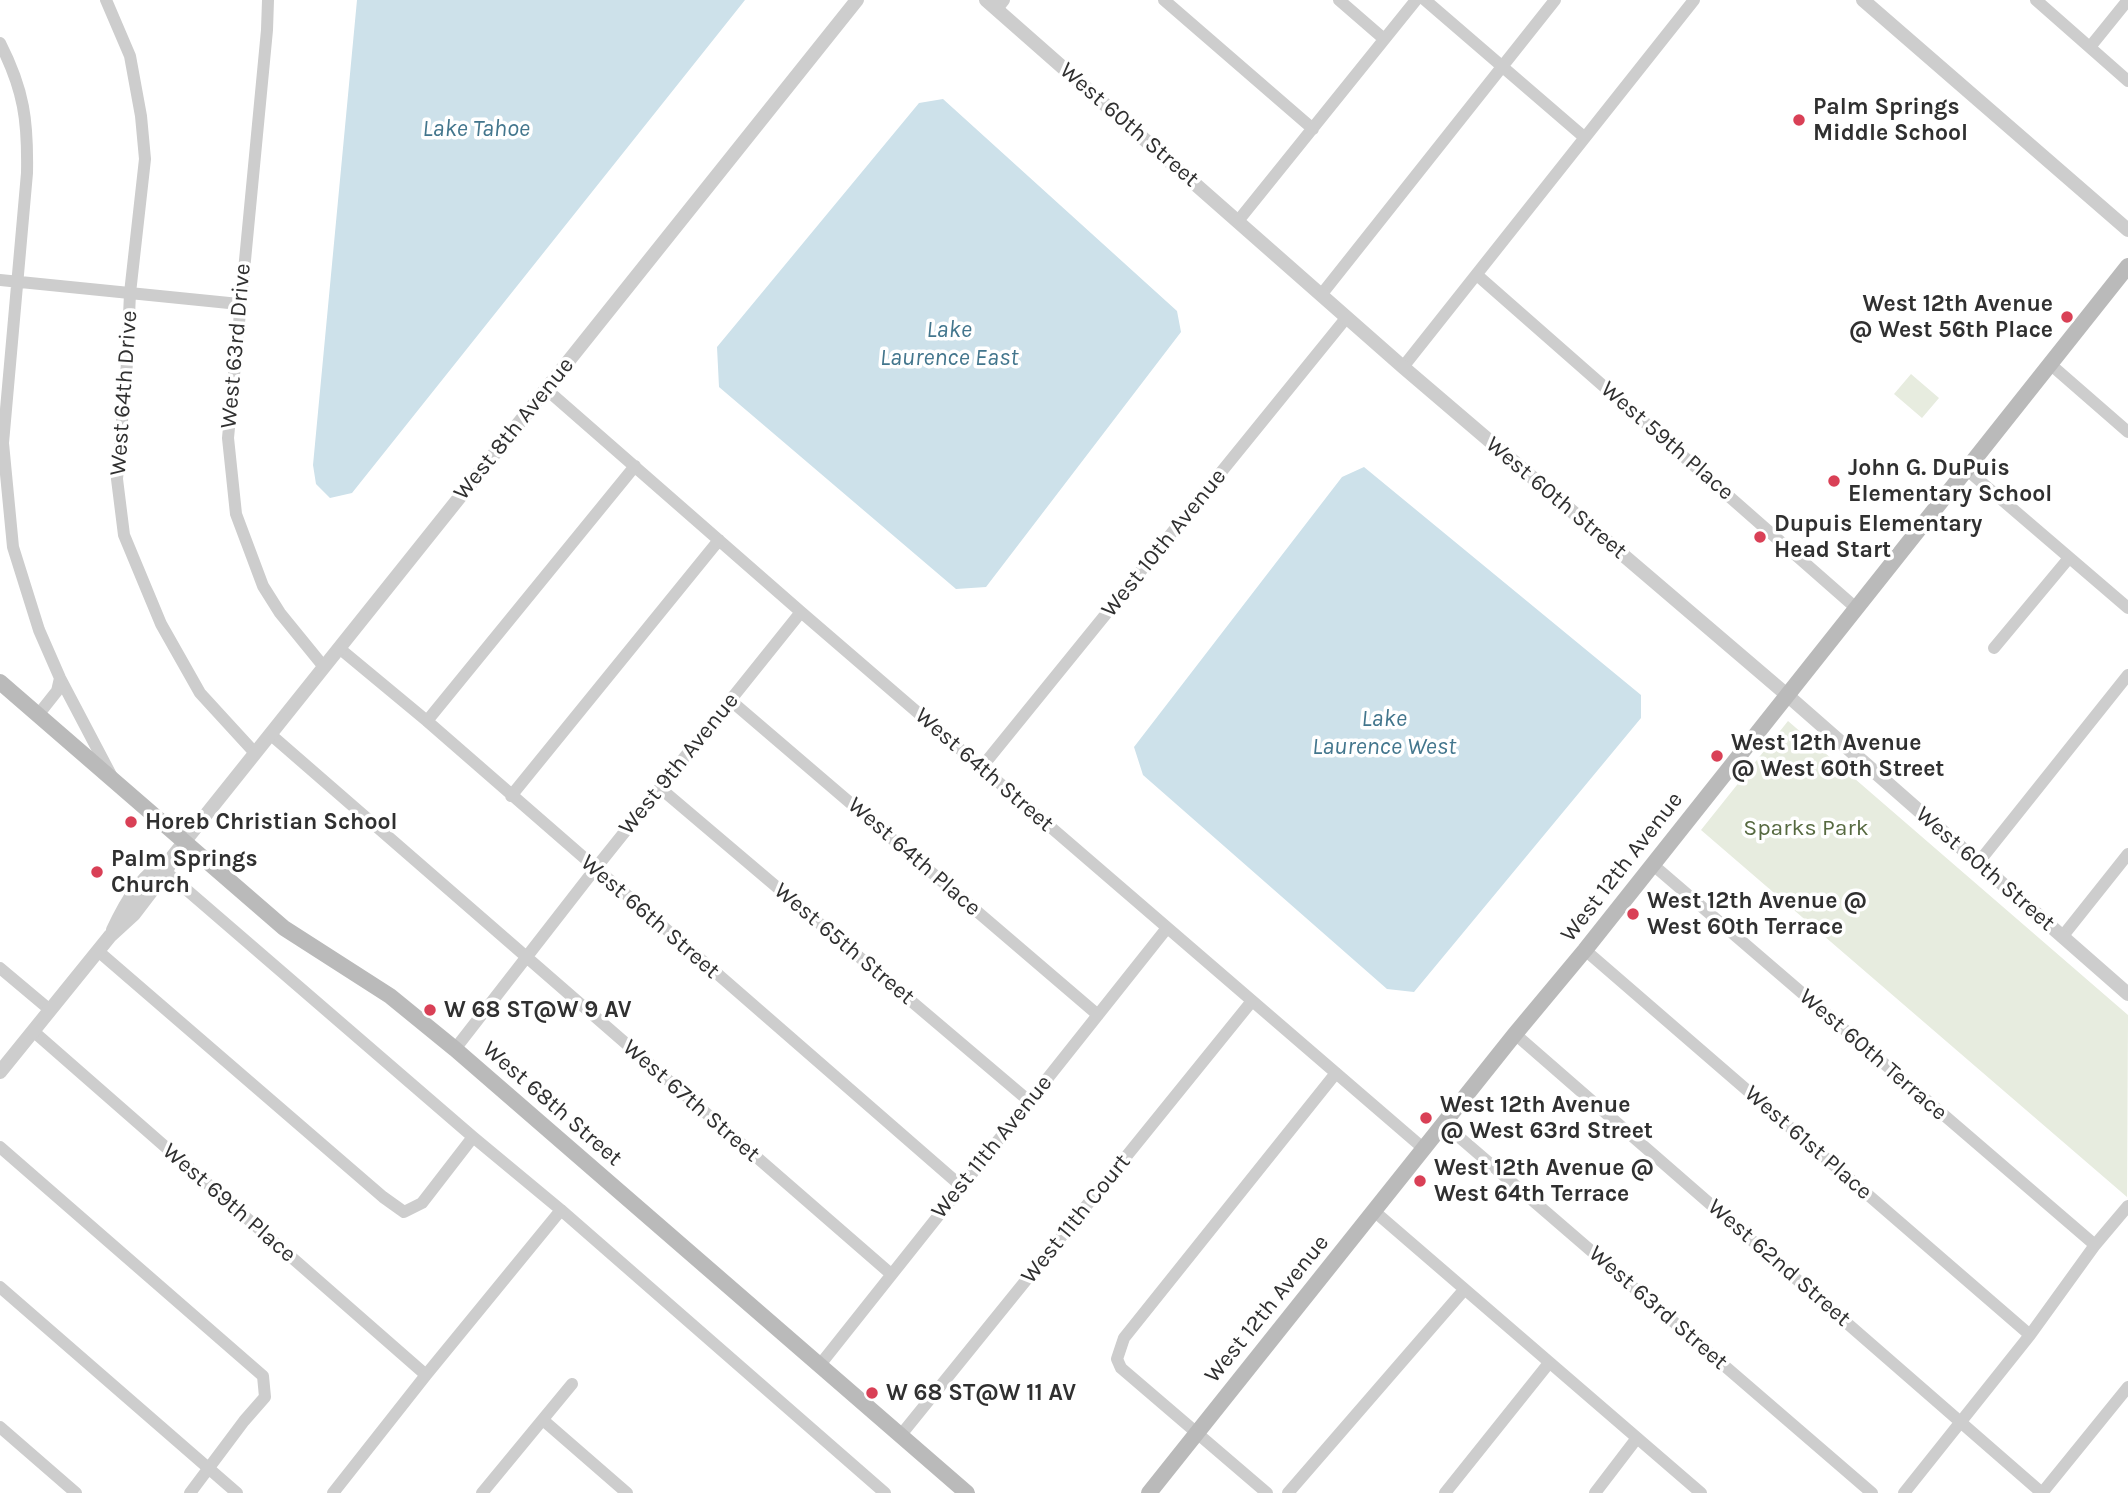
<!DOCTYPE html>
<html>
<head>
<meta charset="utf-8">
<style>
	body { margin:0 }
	canvas { display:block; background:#fff }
</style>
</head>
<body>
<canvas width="2128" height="1493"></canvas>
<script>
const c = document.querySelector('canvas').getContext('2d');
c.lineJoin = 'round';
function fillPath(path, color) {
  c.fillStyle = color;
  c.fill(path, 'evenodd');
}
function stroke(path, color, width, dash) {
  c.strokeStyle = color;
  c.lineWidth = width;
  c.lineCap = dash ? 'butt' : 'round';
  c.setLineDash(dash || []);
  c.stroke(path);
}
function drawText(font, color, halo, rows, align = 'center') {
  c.font = font + ' Karla,sans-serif';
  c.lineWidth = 7;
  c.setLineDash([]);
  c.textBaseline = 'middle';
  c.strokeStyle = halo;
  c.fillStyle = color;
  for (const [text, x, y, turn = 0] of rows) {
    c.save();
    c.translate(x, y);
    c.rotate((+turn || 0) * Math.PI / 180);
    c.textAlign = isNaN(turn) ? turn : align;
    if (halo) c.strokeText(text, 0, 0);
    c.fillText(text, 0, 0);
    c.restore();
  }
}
fillPath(new Path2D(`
	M1911,374L1939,398L1922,418L1894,394Z
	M1788,721L2128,1015L2127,1197L1701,830Z`), '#e7ecdf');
fillPath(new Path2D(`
	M357,0H745L352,493L330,498L316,484L313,465Z
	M943,99L1177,311L1181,332L986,587L956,589L719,387L717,347L919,103Z
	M1364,467L1641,695V718L1414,992L1387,989L1143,775L1134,747L1342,477Z`), '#cde1ea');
stroke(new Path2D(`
	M106,0L130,56L141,116L145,159L130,293L127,363L117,479L124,535L161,624L200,693L255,753
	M268,0L267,30L228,438L236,514L263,586L280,613L324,667
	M1164,0L1313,129
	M1339,0L1384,39
	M1425,0L1584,137
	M2036,0L2128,81
	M997,9L1004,0
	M0,43C24,90 28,121 27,173L3,443L13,547L39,630L60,678L111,775
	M2090,47L2128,0
	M1238,221L1416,0
	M1477,275L1856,608
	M0,280L239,304
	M1321,295L1555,0
	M2050,364L2128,432
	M1403,367L1694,0
	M546,389L801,612L1423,1148
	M1966,469L2128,608
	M339,648L427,721L961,1186
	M1994,648L2069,558
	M730,700L1098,1015
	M38,715L57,691L60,678
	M427,721L635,466
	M270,734L891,1274
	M981,768L1347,317
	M660,788L1029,1101
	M511,796L719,540
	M1978,863L2128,675
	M1652,864L2095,1245
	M166,872L473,1137L561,1210L885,1493
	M2062,937L2128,854
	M1585,950L2030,1335
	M98,951L383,1197L404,1212L422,1203L473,1137
	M0,968L50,1010
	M33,1031L426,1375
	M1515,1034L2042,1493
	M455,1049L595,869L801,612
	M1444,1124L1872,1493
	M0,1147L263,1376L265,1397L244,1421L190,1493
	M1374,1211L1701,1493
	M0,1287L237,1493
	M819,1366L1167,928
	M543,1420L627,1493
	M0,1427L76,1493
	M900,1436L1252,1001
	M333,1493L426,1375L561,1210
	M482,1493L572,1384
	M1267,1493L1121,1368L1117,1359L1124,1338L1336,1073
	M1288,1493L1464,1290
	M1445,1493L1549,1363
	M1595,1493L1637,1438
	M1904,1493L2030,1335L2095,1245L2128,1206
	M2042,1493L2128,1387`), '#cdcdcd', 12);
stroke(new Path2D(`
	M986,0L1403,367L1787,695L2128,994
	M1863,0L2128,230
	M113,930C126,902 143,872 171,859
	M0,1072L110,936L134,914L166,872L173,856L857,0`), '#cdcdcd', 14);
stroke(new Path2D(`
	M0,682L284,928L390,996L455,1049L967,1493
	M1149,1493L1515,1034L1585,950L2128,266`), '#bababa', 16);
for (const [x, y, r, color] of [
	[1799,120,7,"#d94056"],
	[2067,317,7,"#d94056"],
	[1834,481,7,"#d94056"],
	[1760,537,7,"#d94056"],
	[1717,756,7,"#d94056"],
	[131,822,7,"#d94056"],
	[97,872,7,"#d94056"],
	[1633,914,7,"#d94056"],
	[430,1010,7,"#d94056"],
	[1426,1118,7,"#d94056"],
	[1420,1181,7,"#d94056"],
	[872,1393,7,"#d94056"]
]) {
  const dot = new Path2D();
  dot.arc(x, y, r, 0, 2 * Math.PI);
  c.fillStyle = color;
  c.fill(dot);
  stroke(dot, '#fff', 2.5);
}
drawText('bold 23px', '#303030', '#fff', [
	["Palm Springs",1813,107],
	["Middle School",1813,133],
	["West 12th Avenue",2053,304,"right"],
	["@ West 56th Place",2053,330,"right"],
	["John G. DuPuis",1848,468],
	["Elementary School",1848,494],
	["Dupuis Elementary",1774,524],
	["Head Start",1774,550],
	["West 12th Avenue",1731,743],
	["@ West 60th Street",1731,769],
	["Horeb Christian School",145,822],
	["Palm Springs",111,859],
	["Church",111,885],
	["West 12th Avenue @",1647,901],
	["West 60th Terrace",1647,927],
	["W 68 ST@W 9 AV",444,1010],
	["West 12th Avenue",1440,1105],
	["@ West 63rd Street",1440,1131],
	["West 12th Avenue @",1434,1168],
	["West 64th Terrace",1434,1194],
	["W 68 ST@W 11 AV",886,1393]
], 'left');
drawText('23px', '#303030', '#fff', [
	["West 60th Street",1129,125,41],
	["West 63rd Drive",236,346,-85],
	["West 64th Drive",124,393,-86],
	["West 8th Avenue",514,429,-51],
	["West 59th Place",1667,441,41],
	["West 60th Street",1556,498,40],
	["West 10th Avenue",1164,543,-51],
	["West 9th Avenue",679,764,-51],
	["West 64th Street",984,770,41],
	["West 64th Place",914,857,41],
	["West 12th Avenue",1622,867,-52],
	["West 60th Street",1985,869,41],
	["West 66th Street",650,917,41],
	["West 65th Street",844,944,40],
	["West 60th Terrace",1873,1055,41],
	["West 67th Street",691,1101,41],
	["West 68th Street",552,1104,41],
	["West 61st Place",1808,1143,41],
	["West 11th Avenue",992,1147,-51],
	["West 69th Place",229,1203,41],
	["West 11th Court",1076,1219,-51],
	["West 62nd Street",1779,1263,41],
	["West 63rd Street",1658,1308,41],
	["West 12th Avenue",1267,1309,-51]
]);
drawText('23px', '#566940', '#fff', [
	["Sparks Park",1806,828]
]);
drawText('italic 24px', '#43768d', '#fff', [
	["Lake Tahoe",476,129],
	["Lake",949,330],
	["Laurence East",949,358],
	["Lake",1384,719],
	["Laurence West",1384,747]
]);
</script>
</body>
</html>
